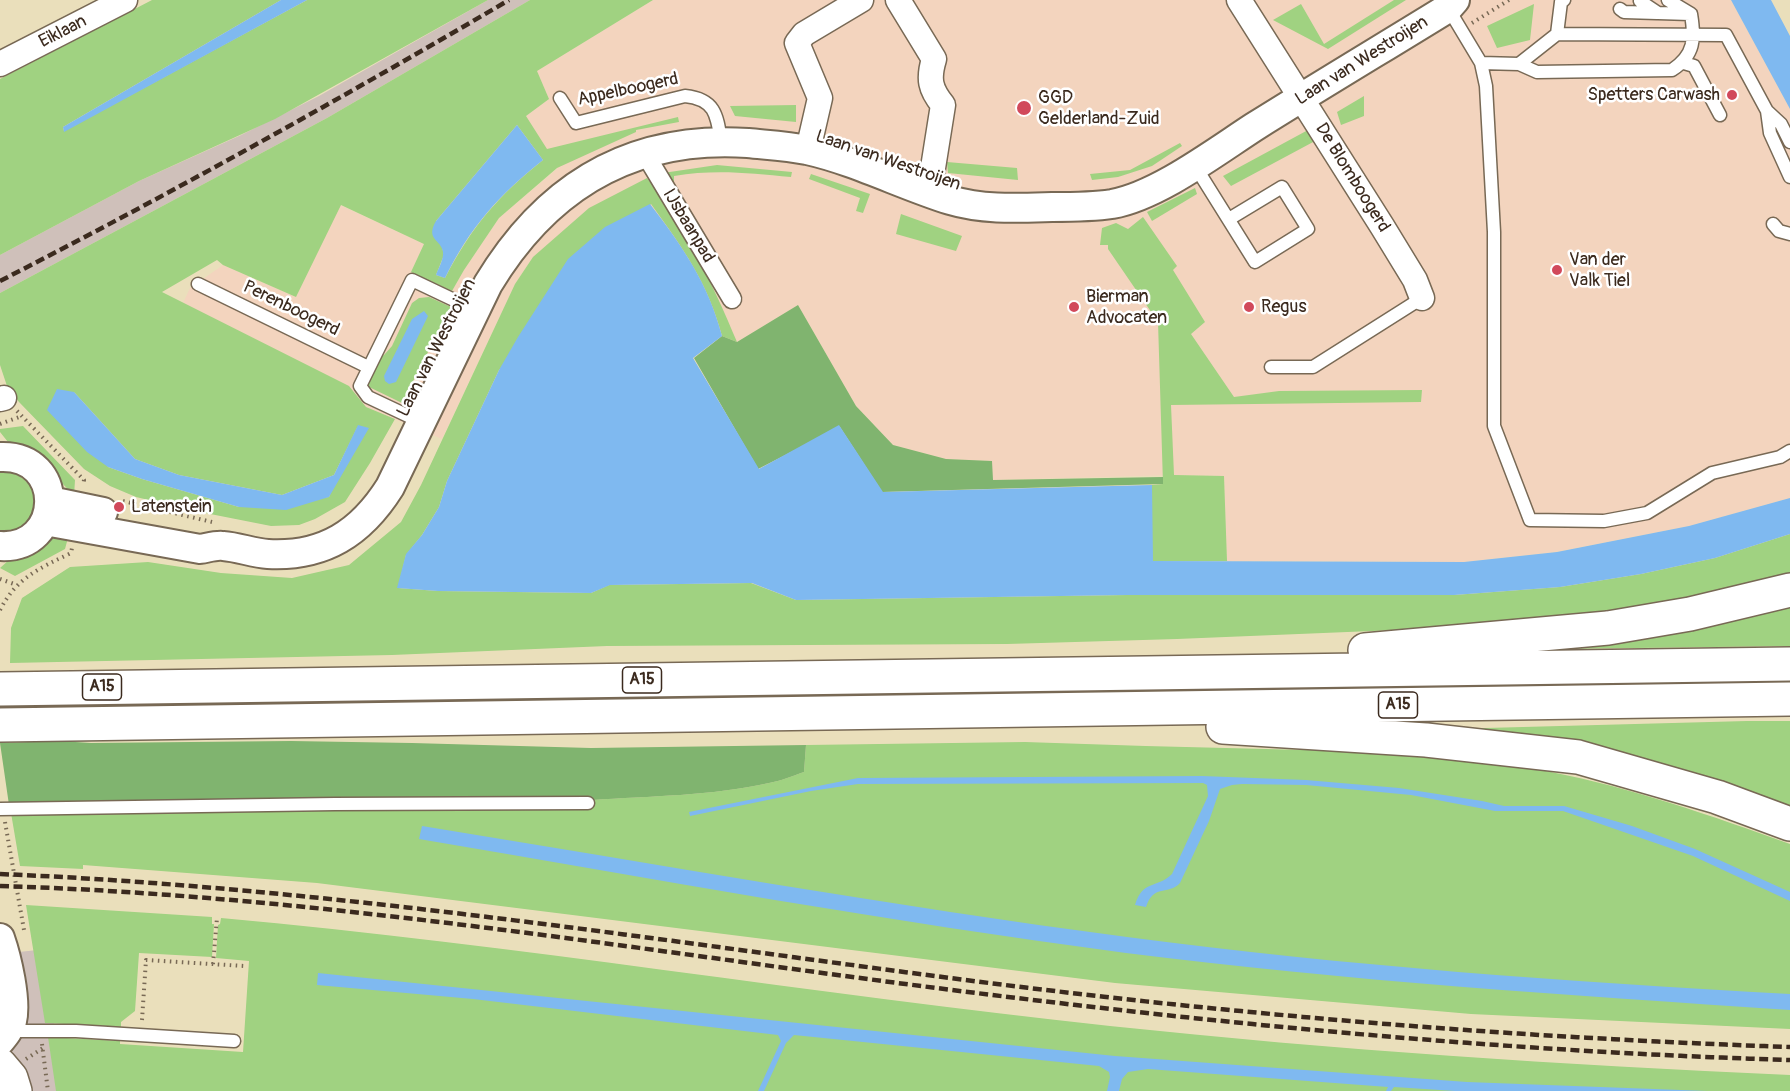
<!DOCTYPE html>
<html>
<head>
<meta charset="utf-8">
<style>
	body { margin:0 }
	canvas { display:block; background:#eadfbb }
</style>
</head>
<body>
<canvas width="1790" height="1091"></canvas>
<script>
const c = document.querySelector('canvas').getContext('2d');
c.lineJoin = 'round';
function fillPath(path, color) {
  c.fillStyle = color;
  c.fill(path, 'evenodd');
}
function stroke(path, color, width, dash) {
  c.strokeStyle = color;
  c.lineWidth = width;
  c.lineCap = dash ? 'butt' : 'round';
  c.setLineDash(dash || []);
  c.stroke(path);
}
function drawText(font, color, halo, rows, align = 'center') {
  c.font = font + ' Pangolin,sans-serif';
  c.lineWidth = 5;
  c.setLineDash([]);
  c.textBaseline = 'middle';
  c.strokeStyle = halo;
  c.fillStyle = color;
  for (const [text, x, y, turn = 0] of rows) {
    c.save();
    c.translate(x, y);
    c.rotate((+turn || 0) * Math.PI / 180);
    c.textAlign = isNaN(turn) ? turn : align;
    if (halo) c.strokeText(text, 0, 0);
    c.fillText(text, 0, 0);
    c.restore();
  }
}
fillPath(new Path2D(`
	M653,0H1731L1790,109V498L1689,526L1556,552L1464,562L1227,561L1224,476L1174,475L992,480L991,461L946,459L893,445L856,406L798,305L737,342L533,257L515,284L442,439L366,407L161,292L183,303L190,288L223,265L296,297L340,205L424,244L411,272L452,291L464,270L499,218L557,169L526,116L549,99L537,71Z`), '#f3d4be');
fillPath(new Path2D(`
	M488,0H530L327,118L0,293V255L139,181L239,136L319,96Z
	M47,949L60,1091H0V954Z`), '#cfc0ba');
fillPath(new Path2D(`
	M152,0H281L63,127L64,131L307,0H488L275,119L139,181L0,255V79Z
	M530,0H653L537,71L549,99L526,116L547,149L678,117L679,122L636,130V132L557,168L499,218L464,270L452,291L411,272L424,244L341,205L296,297L223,265L217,260L162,292L349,386L366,407L395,419L370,463L345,502L315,519L299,525L271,526L190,510L136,497L110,486L84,469L19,402L7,386L0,365V293L327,118ZM517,125L543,160C498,196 472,226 445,278L436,275L444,255L436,221ZM74,392L135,459L179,475L282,495L334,475L358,426L329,497L239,507L142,479L108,467Z
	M1394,0H1406L1328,49L1273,20L1301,4L1324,44Z
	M1534,4L1530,40L1497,48L1487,26Z
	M1364,96V116L1341,125L1337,112Z
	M796,105V122L735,116L730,106Z
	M1308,130L1315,141L1231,186L1223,176Z
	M1180,143L1182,146L1152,166L1118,177L1092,180L1090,174L1130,170Z
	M947,162L1017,168L1018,180L948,173Z
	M717,165L792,172L791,177C750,173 714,169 674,176V190L663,173Z
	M811,174L870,194L863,213L856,211L860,198L809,179Z
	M647,178C685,227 713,284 737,342L722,336C708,283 683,248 651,204L499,370L447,481L439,507L422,535L406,555L398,588L438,591L591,593L609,585L751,583L796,600L1127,595H1454L1560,587L1641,574L1715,558L1790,534V578L1694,601L1494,626L1177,639L1007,644L607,646L392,655L10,663L11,628L22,598L70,567L148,562L221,573L292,578L349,565L401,522L421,485L515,284L533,257L589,208Z
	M1195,188L1197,194L1152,221L1147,212Z
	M901,214L962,236L956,251L896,234Z
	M1143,217L1177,266L1173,270L1205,322L1191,334L1234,397L1279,391L1422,390L1421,402L1171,405L1174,475L1224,476L1227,561H1152V485L1163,484L1158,322L1108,249V245H1100L1102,228L1116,223L1128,229Z
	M429,297L451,307L402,403L369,387L367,376L377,358L384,355L392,346L412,303L419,298Z
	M23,426L75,480L74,496L39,458L12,447L0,432V429Z
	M0,471C37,472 49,515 19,529C14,532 6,532 0,532Z
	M51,534H69L65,549L15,576L0,568L18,552Z
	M1790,601V646L1481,650Z
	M1747,721H1790V816L1411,730Z
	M1025,742C1105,745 1186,747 1266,749C1361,751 1457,754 1551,772C1633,788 1712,816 1790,844V1029L1471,1014L1115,983L317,883L83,865V869L20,866L11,813L592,800C650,796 711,796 769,783C781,781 792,776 804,772L806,745Z
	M26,905L212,917V924H214L212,957L139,953L135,1011L121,1022V1027L45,1023Z
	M221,918C518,945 813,994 1110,1026C1336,1050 1563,1065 1790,1075V1091H56L48,1037L120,1041V1044L243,1052L249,961L216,958L218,925L220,924Z`), '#a0d281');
fillPath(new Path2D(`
	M798,305L856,406L893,445L946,459L992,461L993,480L1163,477V484L882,492L840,427L758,469L694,358L722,336L737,342Z
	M29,739L91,743L291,741L412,743L591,748L806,745L804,772C792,776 781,781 769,783C711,796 650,796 592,800L9,805L0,743L28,742Z`), '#80b46f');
fillPath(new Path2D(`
	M281,0H307L64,132L63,127Z
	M1731,0H1771L1790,36V109Z
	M517,125L543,160C499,195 470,227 445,278L436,275C438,269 444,259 443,252C441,239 425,240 436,221Z
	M650,204C683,247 708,283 722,336L693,358L759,469L839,425L883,492L1152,485L1153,561L1464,562L1557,552L1689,526L1790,498V534L1715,558L1641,574L1560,587L1454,595H1127L796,600L752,583L610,585L591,593L438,591L397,588L406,554L422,535L439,507L447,481L499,370L518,337L568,259L605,227Z
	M424,311L428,316L396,382L389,384L385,381L384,376L412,319Z
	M57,389L74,392L135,459L179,475L282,495L334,475L358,425L369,428L329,497L286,510L239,507L142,479L108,467L87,452L47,410Z
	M1202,776L1306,780L1399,788L1482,801L1504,806H1564L1632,826L1695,849L1790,892V901L1693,856L1563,811H1495L1411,795L1306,785L1242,784L1232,785L1220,789L1209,821L1180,883C1168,896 1154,883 1146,907L1135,905C1143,879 1157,889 1172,874L1208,796L1207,785L1203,783L858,784L811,791L690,816L689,812L858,778Z
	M422,826C657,864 891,906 1127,937C1347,966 1569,982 1790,994V1010C1568,995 1346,981 1126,953C889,922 654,879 419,839Z
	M318,973L1115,1056L1467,1082L1707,1091H1455L1394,1087L1391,1091H1386L1388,1087L1148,1069L1128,1072L1122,1079L1119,1091H1107L1110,1077L1109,1072L1099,1066L794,1035L786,1043L764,1091H758L781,1041L778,1035L473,999L317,985Z`), '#7fb9f0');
const service = new Path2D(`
	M1640,1L1658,13L1690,14
	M1448,8L1481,63L1486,86L1494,232V426L1530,520L1604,521L1647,513L1712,473L1780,457L1790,451
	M1620,9L1624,12L1657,13
	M1557,34L1561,2L1564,0
	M1481,63L1519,64L1537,72L1672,70C1695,55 1695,38 1691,14L1668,0
	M1684,63L1694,66L1720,115
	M1519,64L1557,34L1726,35L1767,111L1781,124L1790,142
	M560,98L576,123L685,96C715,99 717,115 721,141
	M1767,111L1770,133L1790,177
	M1195,166L1255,262L1308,229L1282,187L1229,219
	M1773,224L1779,231L1790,234
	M198,284L368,367
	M1271,367H1313L1422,298
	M421,422L368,397L360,386L412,280L475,310
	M0,809L335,804L588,803
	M8,1031H76L234,1041`);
const pedestrian = new Path2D(`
	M644,152L732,299`);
const minor = new Path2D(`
	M898,0L934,59C928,79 930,89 943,105L929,193
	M1239,0L1382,226L1415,280L1422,298
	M0,64L125,0
	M808,150L820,98L797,43L804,34L861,0
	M0,399L4,398`);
const tertiary = new Path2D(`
	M0,457C67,454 64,550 0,546
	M50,501L103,512
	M45,521L200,549C207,548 216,545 223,546C238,547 253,553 268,554C324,557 361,533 390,487L488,284C547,186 632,135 748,143C767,145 787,146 807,150C856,161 902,185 950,200C983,210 1018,208 1052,207C1072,207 1092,207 1112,204C1157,196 1214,153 1254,127C1318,87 1383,48 1448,8L1455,0
	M0,938C7,958 17,1001 12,1021C10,1029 5,1035 0,1041`);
const secondary = new Path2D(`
	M0,1065L11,1078L15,1091`);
const motorway = new Path2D(`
	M1365,650L1608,628L1690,614L1790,590
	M0,689L1790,664
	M0,725L1790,699
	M1223,727L1426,740L1578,757L1717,797L1790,824`);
stroke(service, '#786955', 15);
stroke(pedestrian, '#786955', 21);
stroke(minor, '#786955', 27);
stroke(tertiary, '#786955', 32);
stroke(secondary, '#786955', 36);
stroke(motorway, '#786955', 36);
stroke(new Path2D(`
	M1472,23L1509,0
	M17,411L84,480L83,485
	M0,424L22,416
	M123,501L212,522
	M0,579L17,585
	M0,610C17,577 40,568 71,553L72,548
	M5,822L24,930
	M213,964L217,918
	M142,1020L146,960L244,966
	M42,1044L48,1091
	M26,1059L43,1048`), '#786955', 4, [1.5, 4.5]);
stroke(service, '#fff', 12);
stroke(pedestrian, '#fff', 18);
stroke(minor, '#fff', 24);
stroke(tertiary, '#fff', 28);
stroke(secondary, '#fff', 33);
stroke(motorway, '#fff', 33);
stroke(new Path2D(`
	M0,281C172,193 342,98 509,0
	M0,874C335,888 665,942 997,984C1260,1017 1525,1038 1790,1047
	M0,886C298,895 594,943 890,982C1188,1021 1489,1051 1790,1060`), '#3b2a1e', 4.5, [9, 4.5]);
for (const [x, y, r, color] of [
	[1732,95,6,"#d1495b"],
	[1024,108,8,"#d1495b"],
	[1557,270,6,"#d1495b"],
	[1074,307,6,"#d1495b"],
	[1249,307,6,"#d1495b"],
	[119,507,6,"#d1495b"]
]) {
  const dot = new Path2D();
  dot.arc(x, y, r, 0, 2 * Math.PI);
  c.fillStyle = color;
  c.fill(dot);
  stroke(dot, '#fff', 2);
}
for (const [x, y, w] of [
	[642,680,39],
	[102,687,39],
	[1398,705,39]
]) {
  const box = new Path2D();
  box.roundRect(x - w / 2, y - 13, w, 26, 4.5);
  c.fillStyle = '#fff';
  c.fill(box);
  stroke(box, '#3b2a1e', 1.5);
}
drawText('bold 16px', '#3b2a1e', null, [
	["A15",642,680],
	["A15",102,687],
	["A15",1398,705]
]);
drawText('18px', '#3b2a1e', '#fff', [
	["Eiklaan",63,32,-27],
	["Laan van Westroijen",1362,61,-32],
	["Appelboogerd",628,90,-12],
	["Laan van Westroijen",888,161,19],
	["De Blomboogerd",1352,178,58],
	["IJsbaanpad",688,226,59],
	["Perenboogerd",291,309,26],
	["Laan van Westroijen",437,348,-63]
]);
drawText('18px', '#3b2a1e', '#fff', [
	["Spetters Carwash",1720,95,"right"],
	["GGD",1038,98],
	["Gelderland-Zuid",1038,119],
	["Van der",1569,260],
	["Valk Tiel",1569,281],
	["Bierman",1086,297],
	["Advocaten",1086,318],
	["Regus",1261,307],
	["Latenstein",131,507]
], 'left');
</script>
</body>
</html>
